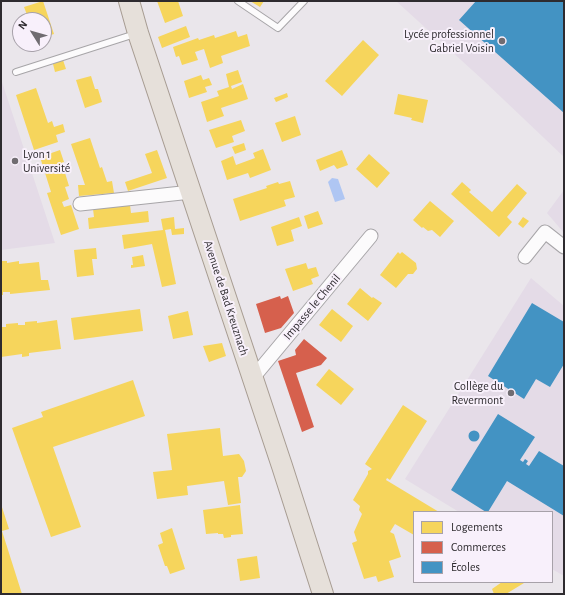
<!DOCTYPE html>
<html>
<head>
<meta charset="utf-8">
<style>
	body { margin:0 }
	#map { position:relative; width:565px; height:595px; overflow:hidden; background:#eae6eb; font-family:"Alegreya Sans",sans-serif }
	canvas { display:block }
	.frame { position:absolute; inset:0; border:2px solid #2e2b2f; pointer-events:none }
	.legend { position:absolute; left:413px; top:511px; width:140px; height:72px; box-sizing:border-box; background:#f8f0fb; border:1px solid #a7a1a9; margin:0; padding:5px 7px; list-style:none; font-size:12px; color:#2e2b2f }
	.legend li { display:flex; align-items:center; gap:8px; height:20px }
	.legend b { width:20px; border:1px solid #a7a1a9 }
	.north { position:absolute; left:12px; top:12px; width:40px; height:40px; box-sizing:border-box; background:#f8f0fb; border:1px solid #a7a1a9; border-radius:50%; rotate:307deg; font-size:11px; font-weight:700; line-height:16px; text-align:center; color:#2e2b2f }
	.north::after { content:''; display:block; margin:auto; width:14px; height:18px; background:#706c71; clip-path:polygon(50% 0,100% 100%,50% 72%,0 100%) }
</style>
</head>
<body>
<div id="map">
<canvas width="565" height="595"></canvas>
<div class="frame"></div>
<ul class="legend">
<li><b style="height:11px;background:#f6d55c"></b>Logements</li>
<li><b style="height:11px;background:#d6604d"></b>Commerces</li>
<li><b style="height:11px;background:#4393c3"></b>Écoles</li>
</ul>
<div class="north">N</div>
</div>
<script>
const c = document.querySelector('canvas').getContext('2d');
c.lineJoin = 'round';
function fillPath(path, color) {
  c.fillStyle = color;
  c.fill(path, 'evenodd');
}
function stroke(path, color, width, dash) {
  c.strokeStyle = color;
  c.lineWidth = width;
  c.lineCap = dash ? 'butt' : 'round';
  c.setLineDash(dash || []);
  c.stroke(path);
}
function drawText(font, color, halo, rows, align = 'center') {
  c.font = font + ' "Alegreya Sans",sans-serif';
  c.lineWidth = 4;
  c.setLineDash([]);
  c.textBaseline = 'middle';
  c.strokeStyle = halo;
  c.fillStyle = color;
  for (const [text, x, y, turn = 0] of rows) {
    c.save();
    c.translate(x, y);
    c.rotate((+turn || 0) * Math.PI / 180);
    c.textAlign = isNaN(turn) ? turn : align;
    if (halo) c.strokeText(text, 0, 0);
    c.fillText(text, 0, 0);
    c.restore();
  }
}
fillPath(new Path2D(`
	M396,1H564V157L483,80Z
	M1,79L55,243L1,250Z
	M564,190V233L547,213Z
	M531,278L564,306V576L552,569V512H459L405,479Z`), '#e4dbe7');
fillPath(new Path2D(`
	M332,178L338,179L345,199L335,202L328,182Z`), '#afc6f3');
fillPath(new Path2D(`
	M43,1L54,34L44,37V20H29L24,7Z
	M157,1H178L183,16L165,23Z
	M250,1H264L260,7Z
	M186,26L190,37L162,48L158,37Z
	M236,31L238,37L247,34L250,46L221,56L223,63L210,68L204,49L195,52L198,60L182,65L179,56L176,57L173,47L198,38L199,40L214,35L215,38Z
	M363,40L379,55L342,96L325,81Z
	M63,60L66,69L55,72L53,64Z
	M238,70L242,82L231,86L232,89L243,84L248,99L221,108L224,116L207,122L201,102L219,96L217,91L229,87L226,74Z
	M201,75L203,80L209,78L212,85L205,87L207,92L189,98L184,81Z
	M91,76L95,89H98L102,102L85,108L76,80Z
	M36,88L48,123L52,121L54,127L63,124L65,132L56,135L58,142L34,150L16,95Z
	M287,93L288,97L276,102L274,98Z
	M398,94L428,100L423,123L411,120L412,118L394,114Z
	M295,116L301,135L282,142L275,123Z
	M241,120L245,131L232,136L234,142L216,148L209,130Z
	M90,138L100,168L102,167L107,182L112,181L114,193L79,196L78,185H85L71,144Z
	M244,143L246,150L235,154L232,147Z
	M263,149L271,170L250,178L248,173L227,180L221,161L233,156L236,165L255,158L253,153Z
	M60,150L64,162L62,163L69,186L65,187L69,199L62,202L64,207L71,205L79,229L61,235L47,193L51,192L40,157Z
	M157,150L167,178L128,191L125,182L152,173L145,154Z
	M342,150L348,165L337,169L334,165L320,171L316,160Z
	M369,154L390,173L377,188L356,169Z
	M290,181L295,197L284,200L286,206L240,221L233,199L267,188L266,186L278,182L279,184Z
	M462,182L471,190L469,192L492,212L517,184L527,193L507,217L512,222L499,237L451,194Z
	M430,201L454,221L440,237L432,230L428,231L423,227L422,228L413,220Z
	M130,205L131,213L148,211L149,222L89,229L88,218L94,217L93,209Z
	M318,211L323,224L308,229L304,216Z
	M174,217L175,229L184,228V234L172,235L171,229L165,230L176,284L162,287L152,244L124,249L122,235L163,230L161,219Z
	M299,217L302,226L291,230L294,241L277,246L271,227Z
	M523,217L529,221L523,228L518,224Z
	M96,248L97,259H92L94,275L77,277L74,250Z
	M398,252L400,254L402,252L416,263L417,269L413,274H408L396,288L380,275Z
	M143,255L145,266L131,268V265H133L132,257Z
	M1,261H7V263L19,261V264L39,262L41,280H48L50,290L10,294V292H3V295H1Z
	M306,263L308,269L316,267L319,276L311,279L313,284L293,291L285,269Z
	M360,288L372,298L373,297L382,303L368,321L347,304Z
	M140,309L143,331L74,340L71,318Z
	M332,309L353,326L341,342L319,325Z
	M188,311L193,335L173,339L168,316Z
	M57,320L61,349L29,353V356L22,357V354L1,357V327H6V324L18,323V325H25V322L37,321V323Z
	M222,343L226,356L209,362L203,346Z
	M329,369L354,389L341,405L316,385Z
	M133,380L145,416L53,447L81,527L51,537L12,428L43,417L41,412Z
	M403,405L427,421L390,480L387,478L386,480L439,512H414V535L395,524L390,532L394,534L401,557L389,561L394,577L378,582L376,576L364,579L352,543L357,541L354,532L362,514L359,510L360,506L353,500L368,474V471L372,469L365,464Z
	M220,428L223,456L239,454L244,461L246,471L242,477H238L241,503L228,505L224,481L187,486L188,495L157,499L153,472L172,470L167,434Z
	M1,504L9,529L2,531L22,594H1Z
	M240,505L243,534L231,535V537L224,538L223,534H218V533L206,534L203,510Z
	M172,528L185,569L170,574L167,566H165L158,545L163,543L160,533Z
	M257,556L260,578L240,581L237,559Z
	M502,582H523L524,583L506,594H494L492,589Z`), '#f6d55c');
fillPath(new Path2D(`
	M280,296L281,299L288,296L294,313L281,328L265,333L256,304Z
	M304,339L327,358L321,365L296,373L314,427L302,432L278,361L296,355L295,350Z`), '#d6604d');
fillPath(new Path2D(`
	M476,1H564V113L459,20Z
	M532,303L564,322V364L550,387L536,379L524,399L488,376Z
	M498,414L535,437L520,460L523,462L525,459L528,461L526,464L529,466L539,451L564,466V516L507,481L488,512H486L451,490Z
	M468.5 436a5.5 5.5 0 1 1 11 0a5.5 5.5 0 1 1-11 0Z`), '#4393c3');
const service = new Path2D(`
	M238,1L278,28L304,1
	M16,72L135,34`);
const minor = new Path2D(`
	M80,204L191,192
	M525,257L545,232L564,247
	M252,379L371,236`);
const primary = new Path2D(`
	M129,1L138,33L282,466L323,594`);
stroke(service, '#a7a5a8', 8);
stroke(minor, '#a7a5a8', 15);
stroke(primary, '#a79c92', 22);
stroke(service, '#fcfbfc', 6);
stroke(minor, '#fcfbfc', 13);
stroke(primary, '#e6e0da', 20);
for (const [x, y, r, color] of [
	[502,41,4,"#706c71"],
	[15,161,4,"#706c71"],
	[511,393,4,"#706c71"]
]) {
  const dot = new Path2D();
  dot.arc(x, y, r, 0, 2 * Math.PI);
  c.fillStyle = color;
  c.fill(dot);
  stroke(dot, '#f8f0fb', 1.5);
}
drawText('12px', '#2e2b2f', '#f8f0fb', [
	["Lycée professionnel",494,34],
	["Gabriel Voisin",494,48],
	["Lyon 1",23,154,"left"],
	["Université",23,168,"left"],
	["Collège du",503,386],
	["Revermont",503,400]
], 'right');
drawText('12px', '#2e2b2f', '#f8f0fb', [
	["Avenue de Bad Kreuznach",226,298,72],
	["Impasse le Chenil",312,307,-50]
]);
</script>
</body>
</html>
